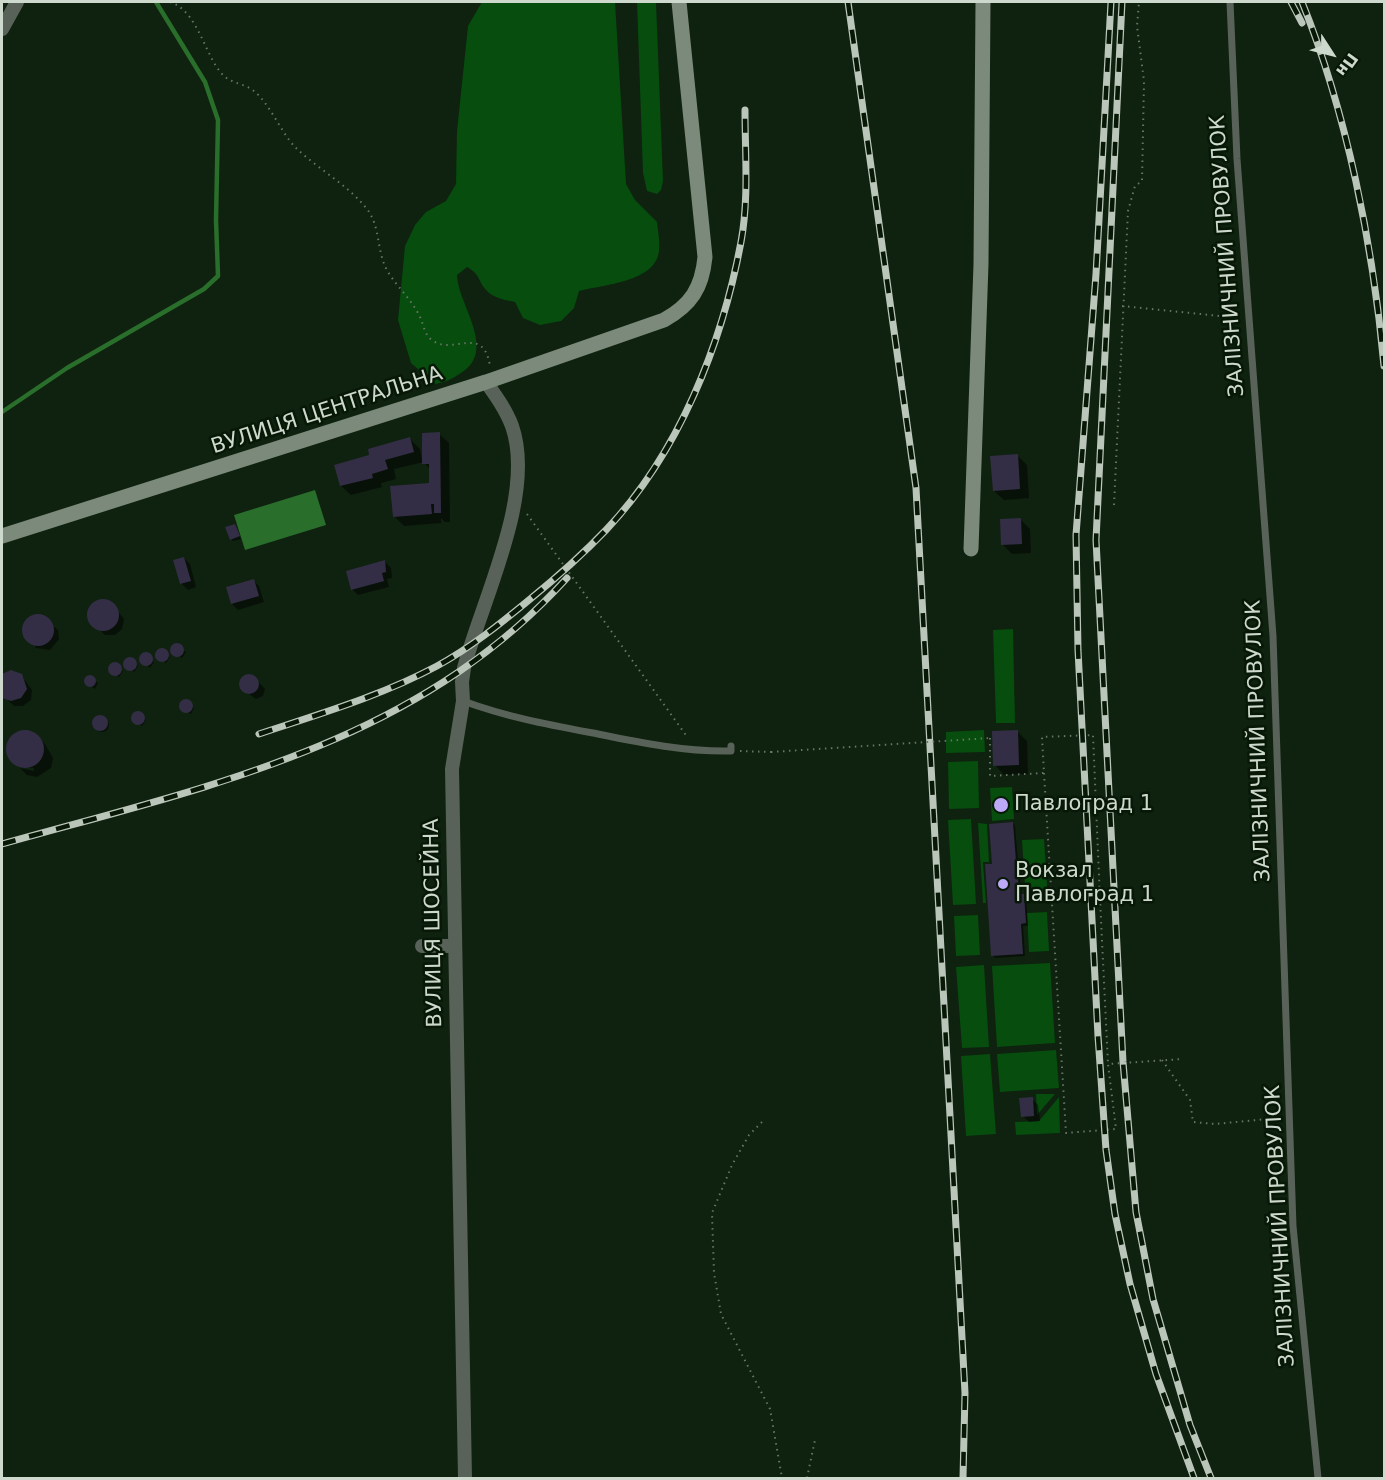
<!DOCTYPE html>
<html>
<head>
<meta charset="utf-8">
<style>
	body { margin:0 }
	#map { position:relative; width:1386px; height:1480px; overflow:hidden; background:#0f210f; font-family:"DejaVu Sans",sans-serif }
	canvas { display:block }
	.frame { position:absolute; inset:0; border:3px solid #ced9cd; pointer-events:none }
	.north { position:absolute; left:1302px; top:24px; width:60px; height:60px; -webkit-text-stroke:4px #071807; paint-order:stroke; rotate:126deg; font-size:16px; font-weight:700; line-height:24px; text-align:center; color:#ced9cd }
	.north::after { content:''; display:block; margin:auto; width:21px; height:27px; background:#ced9cd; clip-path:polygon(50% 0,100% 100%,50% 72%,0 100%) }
</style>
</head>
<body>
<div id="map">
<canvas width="1386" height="1480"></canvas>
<div class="frame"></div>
<div class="north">Пн</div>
</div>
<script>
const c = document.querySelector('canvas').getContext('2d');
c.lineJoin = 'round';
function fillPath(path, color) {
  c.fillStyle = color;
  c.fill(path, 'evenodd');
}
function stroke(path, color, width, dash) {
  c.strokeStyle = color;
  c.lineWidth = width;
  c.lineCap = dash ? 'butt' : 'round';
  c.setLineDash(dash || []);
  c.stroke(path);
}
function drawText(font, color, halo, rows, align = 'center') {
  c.font = font + ' "DejaVu Sans",sans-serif';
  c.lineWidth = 5;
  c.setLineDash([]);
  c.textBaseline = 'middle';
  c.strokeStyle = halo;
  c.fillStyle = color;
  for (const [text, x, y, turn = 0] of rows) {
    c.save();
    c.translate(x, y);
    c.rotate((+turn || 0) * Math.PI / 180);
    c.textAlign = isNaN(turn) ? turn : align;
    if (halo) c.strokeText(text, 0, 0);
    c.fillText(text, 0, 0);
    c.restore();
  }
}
fillPath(new Path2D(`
	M482,2H615L626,184L635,200L657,222C658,231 660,242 659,251C656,282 602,285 579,291L574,308L561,321L540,325L523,318L515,302C505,300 493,298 486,290C478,281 480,274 467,267L457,275C458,305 498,350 461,373C452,379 446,382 435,384L411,363L398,320L405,246L415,225L426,212L446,201L456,184L457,131L468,26Z
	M637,2H656L663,181L661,190L657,194L647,191L643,173Z
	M1013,629L1015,723H996L993,630Z
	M984,730L985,752L946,753V732Z
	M978,761L979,808L949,809L948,762Z
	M1012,787L1014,819L992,821L990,788Z
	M971,819L976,904L953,905L948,820Z
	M978,823L987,824L989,862H983L986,903H983Z
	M1044,839L1048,900L1026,901L1022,840Z
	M1047,912L1049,951L1029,952L1027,913Z
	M978,915L980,955L956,956L954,916Z
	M1050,963L1055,1043L997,1047L992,966Z
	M984,965L989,1047L962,1048L956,967Z
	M1056,1050L1059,1088L1000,1092L997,1054Z
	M990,1054L996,1134L966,1136L961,1056Z
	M1036,1094H1055L1037,1115Z
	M1059,1097L1060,1133L1016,1135L1015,1122L1039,1121Z`), '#064d0e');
fillPath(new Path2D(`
	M315,490L326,525L245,550L234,515Z`), '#296e2b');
fillPath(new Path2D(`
	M439,434L449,443L450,522H445L441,518V523L404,526L394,516L431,484V471L424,462L394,469L396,479L381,483L382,487L351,495L341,486L371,456L410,439L420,449L422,460Z
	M1017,455L1027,465L1029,498L1004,500L994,491Z
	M1020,519L1030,529L1031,553L1012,554L1002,544Z
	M235,526L241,539L233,541L231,539Z
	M184,558L190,564L196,587L188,590L182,584L175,561Z
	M385,562L391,568L392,578L387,579L389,587L358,595L352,589Z
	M253,580L259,586L264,602L238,610L232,604Z
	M98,601L112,604L124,619L122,629L115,635H105L91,622L89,612Z
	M34,617H43L58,630L59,639L50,650L36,648L25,632L26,623Z
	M176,645L186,652L182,658L172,651Z
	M161,650L170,657L166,663L157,656Z
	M145,655L154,662L150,668L141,661Z
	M129,659L138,666L134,672L125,665Z
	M114,664L123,671L119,677L110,670Z
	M7,673L21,675L32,690L31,700L23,706H14L2,695V679Z
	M253,676L265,689L263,696L256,699L243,690V679Z
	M89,677L98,683L95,689L86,683Z
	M185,701L194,708L191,714L181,707Z
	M137,713L146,720L142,726L133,719Z
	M95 725a7 7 0 1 1 14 0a7 7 0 1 1-14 0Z
	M1018,732L1027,741L1028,774L1004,775L995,765Z
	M18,733L35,734L45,744L53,758L51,768L37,777L27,775L20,768L34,771V768L16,765L9,756L10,740Z
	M1013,823L1015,826L1018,862L1024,865L1025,876L1020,877L1021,896L1026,898L1028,926H1023L1025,956L995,958L993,955V865Z
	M1032,1099L1038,1105L1040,1121L1029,1122L1023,1116Z`), '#0007');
stroke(new Path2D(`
	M2,412L67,368L204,289L218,276L216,220L218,120L205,82L156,2`), '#296e2b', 4.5);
fillPath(new Path2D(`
	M440,432L441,513H434V504H431L432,514L393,517L390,486L429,483V464H422V433Z
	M410,437L414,452L385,460L388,469L372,474L373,478L340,486L334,465L369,455L368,449Z
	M1018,454L1020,489L993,491L990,456Z
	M1021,518L1022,544L1001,545L1000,519Z
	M235,524L240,536L230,540L225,527Z
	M184,557L191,581L180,584L173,560Z
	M385,560L386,572L382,573L384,581L351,590L346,571Z
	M254,579L259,596L231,604L226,587Z
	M87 615a16 16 0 1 1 32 0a16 16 0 1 1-32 0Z
	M22 630a16 16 0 1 1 32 0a16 16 0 1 1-32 0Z
	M170 650a7 7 0 1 1 14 0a7 7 0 1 1-14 0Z
	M155 655a7 7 0 1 1 14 0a7 7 0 1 1-14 0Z
	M139 659a7 7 0 1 1 14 0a7 7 0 1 1-14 0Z
	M123 664a7 7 0 1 1 14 0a7 7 0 1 1-14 0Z
	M108 669a7 7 0 1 1 14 0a7 7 0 1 1-14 0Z
	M11,670L22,674L27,689L21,698L11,701L2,698V674Z
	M239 684a10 10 0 1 1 20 0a10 10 0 1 1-20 0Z
	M84 681a6 6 0 1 1 12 0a6 6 0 1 1-12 0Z
	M179 706a7 7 0 1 1 14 0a7 7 0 1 1-14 0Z
	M131 718a7 7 0 1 1 14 0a7 7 0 1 1-14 0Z
	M92 723a8 8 0 1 1 16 0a8 8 0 1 1-16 0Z
	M6 749a19 19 0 1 1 38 0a19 19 0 1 1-38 0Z
	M1018,730L1019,765L993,766L992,731Z
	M1013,822L1016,861H1022L1023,874L1018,875L1019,894H1024L1026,923L1021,924L1023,954L991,956L985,864H992L989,824Z
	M1033,1097L1034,1116L1021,1117L1019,1098Z`), '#332e45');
stroke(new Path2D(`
	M145,2H149
	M170,2C198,11 204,54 222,74C231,84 244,83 254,91C269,103 280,130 294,146C316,168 347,184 367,209C381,227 376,252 388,272C398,288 412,300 420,317C424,325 424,335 433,341C455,355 483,324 490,366
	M1122,306L1220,316L1240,324
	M1114,505L1128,211L1135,186L1142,181L1144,81L1137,26L1139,2
	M527,514L688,738
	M990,738V776L1044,773L1042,737L1093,735L1100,899
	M740,751L771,752
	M1044,773L1066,1133L1116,1129L1108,1064L1183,1059
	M1051,899H1100L1108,1064
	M1162,1060L1190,1100L1193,1122L1215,1124L1278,1118
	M762,1122L749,1135L732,1165L712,1213L714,1273L721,1314L770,1409L782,1478
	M807,1478L815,1440`), '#667566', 2, [1.5, 4.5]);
stroke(new Path2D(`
	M1230,2L1237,159L1273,636L1293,1226L1318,1478
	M463,701C510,718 550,725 598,734C642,743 686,752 731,751V746`), '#596258', 7);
stroke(new Path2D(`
	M2,29L17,2
	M422,946H455
	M465,1478L452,769L463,701L462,682L464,668C482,600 536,495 512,426C506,410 496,396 486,382`), '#596258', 14);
stroke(new Path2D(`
	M2,536L486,382L664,320C691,305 702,288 705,257L679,2
	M971,549L981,264L983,2`), '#7b8a7a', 15);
const rail = new Path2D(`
	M848,2L916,488L965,1393L963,1478
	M1111,2L1096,274L1076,535L1078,650L1098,1036L1106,1150L1115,1214L1130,1284L1156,1374L1194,1478
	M1122,2L1096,540L1123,1062L1136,1212L1153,1299L1190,1425L1211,1478
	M1291,2L1302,23
	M1302,2C1347,114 1373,245 1384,366
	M259,734C319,714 381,696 437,666C470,648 500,624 529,600C556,578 582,555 606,530C679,453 722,344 741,242C749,199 745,154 745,110
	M2,844C209,786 416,744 567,578`);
stroke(rail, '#bac6b9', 7);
stroke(rail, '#071807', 4.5, [14]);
stroke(new Path2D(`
	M771,752L990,738`), '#667566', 2, [1.5, 4.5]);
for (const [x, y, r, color] of [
	[1001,805,8,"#bcaaf6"],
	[1003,884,6,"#bcaaf6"]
]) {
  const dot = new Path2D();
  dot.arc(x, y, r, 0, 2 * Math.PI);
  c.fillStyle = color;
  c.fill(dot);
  stroke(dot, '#071807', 2);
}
drawText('21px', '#ced9cd', '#071807', [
	["ЗАЛІЗНИЧНИЙ ПРОВУЛОК",1228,256,-94],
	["ВУЛИЦЯ ЦЕНТРАЛЬНА",327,411,-18],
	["ЗАЛІЗНИЧНИЙ ПРОВУЛОК",1259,741,-92],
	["ВУЛИЦЯ ШОСЕЙНА",434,923,-91],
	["ЗАЛІЗНИЧНИЙ ПРОВУЛОК",1281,1226,-93]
]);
drawText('21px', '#ced9cd', '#071807', [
	["Павлоград 1",1014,805],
	["Вокзал",1015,872],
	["Павлоград 1",1015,896]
], 'left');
</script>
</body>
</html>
